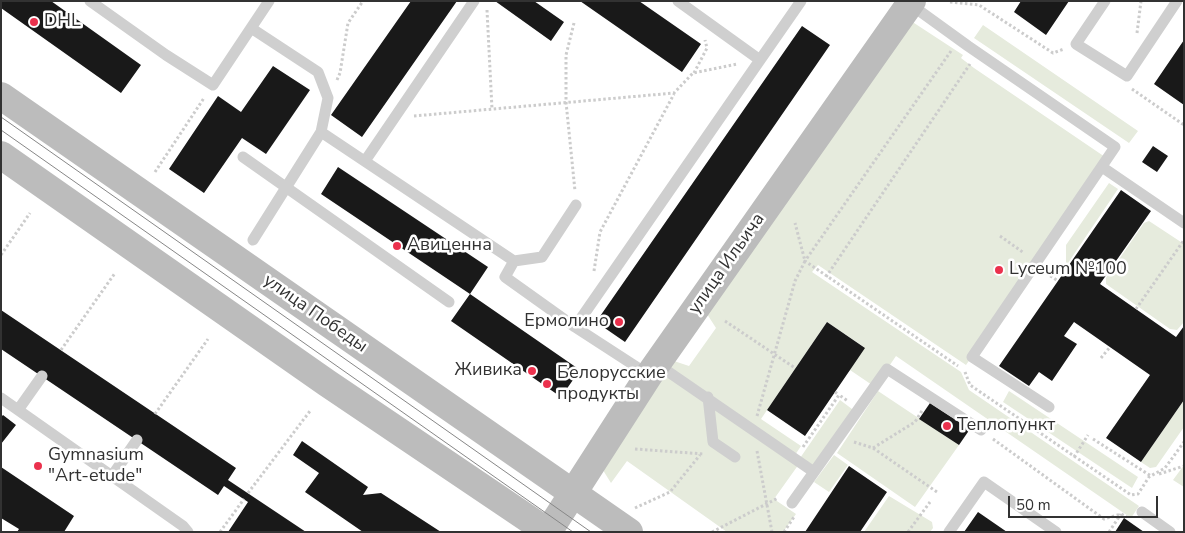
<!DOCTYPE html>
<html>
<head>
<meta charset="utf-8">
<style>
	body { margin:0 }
	#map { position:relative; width:1185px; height:533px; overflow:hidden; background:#fff; font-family:"Nunito Sans",sans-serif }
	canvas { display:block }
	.frame { position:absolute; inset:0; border:2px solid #323232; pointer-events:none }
	.scale { position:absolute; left:1008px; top:496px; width:150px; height:22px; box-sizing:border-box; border:2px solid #323232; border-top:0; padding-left:6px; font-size:15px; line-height:18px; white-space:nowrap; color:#323232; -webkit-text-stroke:4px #fff; paint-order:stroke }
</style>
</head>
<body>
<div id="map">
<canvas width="1185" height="533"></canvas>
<div class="frame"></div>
<div class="scale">50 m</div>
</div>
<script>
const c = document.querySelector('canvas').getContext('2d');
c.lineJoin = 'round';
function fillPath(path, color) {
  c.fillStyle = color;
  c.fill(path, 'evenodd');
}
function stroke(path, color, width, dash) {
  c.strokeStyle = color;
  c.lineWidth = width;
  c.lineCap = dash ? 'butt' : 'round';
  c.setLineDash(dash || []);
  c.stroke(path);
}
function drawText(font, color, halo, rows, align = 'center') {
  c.font = font + ' "Nunito Sans",sans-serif';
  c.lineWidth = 5;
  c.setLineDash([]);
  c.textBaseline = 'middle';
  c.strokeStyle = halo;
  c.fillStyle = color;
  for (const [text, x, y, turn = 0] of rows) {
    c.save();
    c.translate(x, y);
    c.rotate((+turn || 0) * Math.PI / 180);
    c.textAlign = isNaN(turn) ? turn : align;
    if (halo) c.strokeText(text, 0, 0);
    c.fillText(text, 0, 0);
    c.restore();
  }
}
fillPath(new Path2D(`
	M911,21L963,55L961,58L974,68L1108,159L966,365L818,265L812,272L961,372L969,390L1139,506L1131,518L896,356L875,387L850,370L864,347L827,322L761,419L801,446L793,458L799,464L774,499L796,514L783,532H727L627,461L611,483L601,467L674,361L689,366L716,328L707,314Z
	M983,25L1138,131L1129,143L974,38Z
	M1109,183L1118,189L1066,266V245Z
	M1149,221L1184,244V322L1177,330L1170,329L1106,284V278L1144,223Z
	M878,391L959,445L915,507L837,453Z
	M1009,391L1138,477L1132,488L1003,402Z
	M840,400L856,412L814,472L798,461Z
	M1184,400V427L1156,467L1150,468L1141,462Z
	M834,455L848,465L829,492L814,482Z
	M1184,465V487L1173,480Z
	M889,496L932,522L933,528L930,532H864Z`), '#e6ebdd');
fillPath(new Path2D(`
	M1,1H51L141,65L121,93L1,8Z
	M411,1H457L362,137L331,115Z
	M495,1H534L564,22L551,41Z
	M580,1H639L701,44L682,72Z
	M1021,1H1069L1046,35L1014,12Z
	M802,26L830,45L625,342L596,322Z
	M1184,40V105L1154,84Z
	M273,66L310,90L266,154L242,138L204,193L169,169L218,96L241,112Z
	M1153,146L1168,156L1157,172L1142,162Z
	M338,167L488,267L470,294L321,194Z
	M1121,190L1151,211L1100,284L1176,337L1184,326V400L1141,462L1106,438L1150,375L1074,322L1064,336L1077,344L1052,381L1039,372L1029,386L999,366Z
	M470,294L580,370L561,397L451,321Z
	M1,310L236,468L228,480L306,532H228L248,502L224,486L218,495L1,349Z
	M827,322L865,348L805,436L767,410Z
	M930,403L970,429L959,445L919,419Z
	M3,415L16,425L1,444V417Z
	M302,441L368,487L363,495L381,493L441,532H363L305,492L319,473L293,455Z
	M849,466L887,492L860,532H805Z
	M1,467L74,516L64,532H17L19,529L1,518Z
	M978,512L1007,532H964Z
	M1124,518L1144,532H1115Z`), '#191919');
stroke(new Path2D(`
	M950,2L979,5L1053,53L1064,49
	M487,10L492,109
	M574,23L566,55V102L575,191
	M1137,33L1141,1
	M951,51L805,261L958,366
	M694,73L707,48L705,40
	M337,80L340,73L348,23L363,1
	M1132,89L1184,125
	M414,116L674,93L693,73L737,64
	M155,172L204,98
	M1000,236L1024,253
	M1,255L30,213
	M594,271L600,232L674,94
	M1046,273L1058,281
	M826,277L970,64
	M1136,309L1184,240
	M725,321L795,368
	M61,350L115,273
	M1101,358L1110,347
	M965,372L970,385L1131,495L1138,494L1149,477L1165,468L1184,442
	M835,392L839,395
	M155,414L208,339
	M757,416L795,281L805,261L795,223
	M993,439L1104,519L1121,514L1127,517
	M1093,439L1151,476
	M854,442L873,448L937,492
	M803,447L839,395L848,401
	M873,448L915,422L923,409
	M635,449L704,454
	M757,451L772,532
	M1074,457L1088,435
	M1159,474L1184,466
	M248,493L310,411
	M635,508L670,492L700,455
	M220,532L244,499
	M712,532L778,498
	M784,532L794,517
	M908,532L930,502
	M1109,532L1121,514`), '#ccc', 3, [2.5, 2.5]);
stroke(new Path2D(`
	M90,1L166,55L213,85L269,1
	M678,1L760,60L801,1
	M1105,1L1076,44L1127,76L1177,1
	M910,4L968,46L1115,147L972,357L1049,407
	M251,28L318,72L328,98L321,132
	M243,157L449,302
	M365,161L474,1
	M1102,167L1184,223
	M253,240L321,132L514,261L505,277L575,327L649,375
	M514,261L542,257L576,205
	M575,327L760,60
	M657,364L814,472L887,369L981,430
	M708,397L713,442L735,457
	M1,398L183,526L188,532
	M18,410L42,376
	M112,476L137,440
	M792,503L814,472
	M1142,512L1170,532
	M949,532L984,482L1056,532`), '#cfcfcf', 11);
stroke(new Path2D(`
	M1,96L629,532
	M1,155L327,383L548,532
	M548,532L649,375L912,1`), '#bcbcbc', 28);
stroke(new Path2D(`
	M1,117L591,532
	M1,130L573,532`), '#878787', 1);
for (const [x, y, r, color] of [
	[34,22,5,"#eb314d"],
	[397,246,5,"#eb314d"],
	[999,270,5,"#eb314d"],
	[619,322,5,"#eb314d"],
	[532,371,5,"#eb314d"],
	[547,384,5,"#eb314d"],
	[947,426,5,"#eb314d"],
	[38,466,5,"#eb314d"]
]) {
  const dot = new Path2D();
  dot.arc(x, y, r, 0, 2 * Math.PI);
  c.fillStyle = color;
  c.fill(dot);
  stroke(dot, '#fff', 2);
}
drawText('18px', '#323232', '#fff', [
	["DHL",44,22],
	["Авиценна",407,246],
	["Lyceum №100",1009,270],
	["Ермолино",609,322,"right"],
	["Живика",522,371,"right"],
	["Белорусские",557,374],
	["продукты",557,395],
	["Теплопункт",957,426],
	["Gymnasium",48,456],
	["\"Art-etude\"",48,477]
], 'left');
drawText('18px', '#323232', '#fff', [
	["улица Ильича",727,264,-55],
	["улица Победы",315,314,35]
]);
</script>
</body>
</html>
